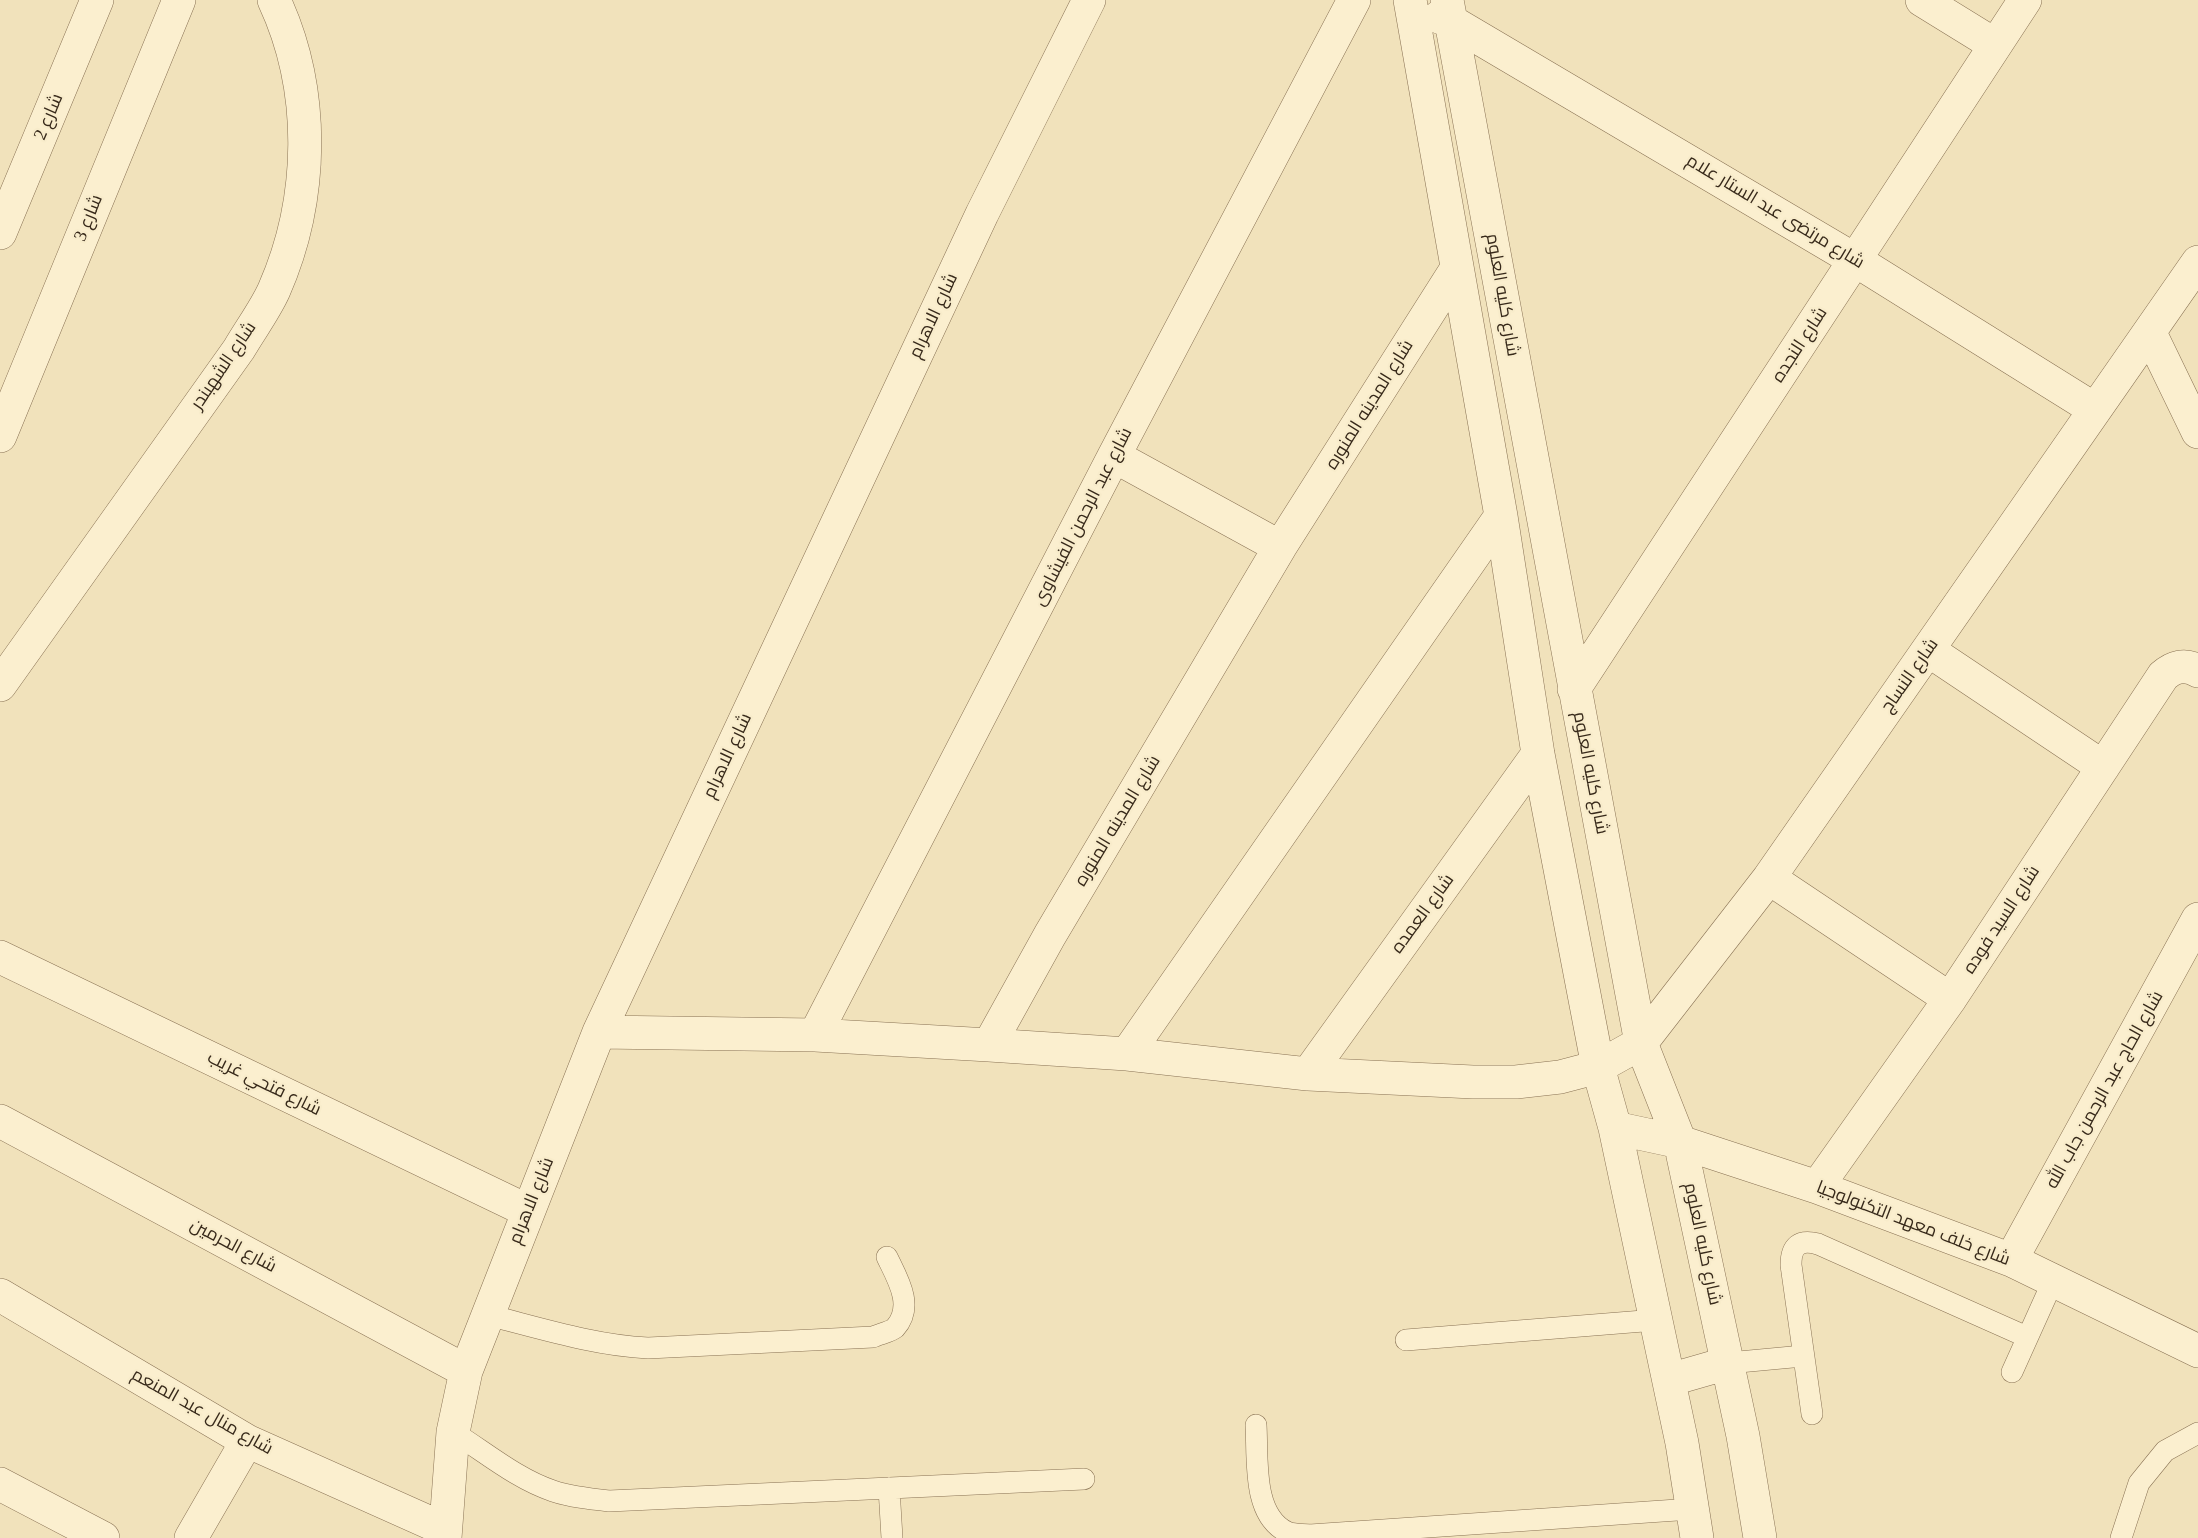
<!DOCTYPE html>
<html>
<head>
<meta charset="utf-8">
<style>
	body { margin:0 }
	canvas { display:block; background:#f1e2bb }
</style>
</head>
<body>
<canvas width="2198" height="1538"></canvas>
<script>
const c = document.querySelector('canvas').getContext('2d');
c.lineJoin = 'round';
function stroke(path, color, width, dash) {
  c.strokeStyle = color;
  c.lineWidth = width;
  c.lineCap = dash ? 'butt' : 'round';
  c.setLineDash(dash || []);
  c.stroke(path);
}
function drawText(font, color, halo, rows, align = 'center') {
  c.font = font + ' "Times New Roman",Cairo,serif';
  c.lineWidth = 4.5;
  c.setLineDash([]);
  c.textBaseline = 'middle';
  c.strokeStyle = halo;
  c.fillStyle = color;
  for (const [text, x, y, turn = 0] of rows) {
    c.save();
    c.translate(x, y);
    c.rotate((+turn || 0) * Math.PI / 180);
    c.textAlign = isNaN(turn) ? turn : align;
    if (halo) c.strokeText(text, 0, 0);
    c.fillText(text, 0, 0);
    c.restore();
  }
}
const lane = new Path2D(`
	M488,1315C540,1328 593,1345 648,1348L873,1337C879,1334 890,1332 895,1328C915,1306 897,1278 887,1257
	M1406,1340L1656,1320
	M1728,1363L1803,1356
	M2012,1372L2053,1281
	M1812,1414L1791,1265C1791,1246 1799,1239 1818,1244L2027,1337
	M1256,1425C1258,1459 1252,1515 1287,1532C1293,1535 1303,1534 1310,1535L1692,1509
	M453,1432C485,1452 517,1479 553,1491C571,1497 590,1499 609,1501L1084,1479
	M889,1488L892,1538
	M2121,1538L2139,1483L2165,1451L2198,1433`);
const street = new Path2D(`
	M1410,0L1501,516L1538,754L1598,1067L1615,1128L1682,1443L1697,1538
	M1447,0L1641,1043L1680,1142L1743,1436L1760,1538
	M1922,0L1995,45
	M1439,17L1452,22L1855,260L2094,409
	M0,233L97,0
	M2150,333L2198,432
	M0,436L179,0
	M1114,456L1280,547
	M1928,650L2103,767
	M0,685L239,349C250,330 265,310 274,290C314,199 316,90 274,0
	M1574,689L2025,0
	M1769,878L1950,999
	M0,957L528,1211
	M599,1032L815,1035L989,1045L1050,935L1280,547L1457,268
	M815,1035L1114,456L1354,0
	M989,1045L1127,1054L1308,1074L1473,1082H1516L1560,1077L1598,1067L1641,1043L1769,878L2198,262
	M1127,1054L1501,516
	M1308,1074L1538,754
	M0,1121L466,1371
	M1615,1128L1680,1142L1817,1187L2011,1260L2198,1351
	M1817,1187L1950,999L2163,676C2173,667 2185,663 2198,671
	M2011,1260L2198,919
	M0,1295L247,1441L444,1529
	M1669,1380L1728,1363
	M0,1484L103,1538
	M191,1538L247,1441
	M445,1538L453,1432L466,1371L599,1032L982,214L1089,0`);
stroke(lane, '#897254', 22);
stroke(street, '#897254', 34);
stroke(lane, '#fbefcf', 21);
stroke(street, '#fbefcf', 33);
drawText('18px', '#37291a', '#f8eccb', [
	["شارع 2",49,117,-67],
	["شارع مرتضى عبد الستار علام",1775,212,31],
	["شارع 3",89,218,-68],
	["شارع كليه العلوم",1502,295,80],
	["شارع الاهرام",934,316,-65],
	["شارع النجده",1800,345,-57],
	["شارع الشهبندر",224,366,-56],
	["شارع المدينه المنوره",1370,405,-58],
	["شارع عبد الرحمن الفيشاوى",1083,517,-63],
	["شارع النساج",1910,676,-55],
	["شارع الاهرام",728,756,-65],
	["شارع كليه العلوم",1590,773,79],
	["شارع المدينه المنوره",1118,821,-59],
	["شارع العمده",1423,914,-54],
	["شارع السيد فوده",2002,920,-57],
	["شارع فتحي غريب",264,1084,26],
	["شارع الحاج عبد الرحمن جاب الله",2105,1090,-61],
	["شارع الاهرام",532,1201,-68],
	["شارع خلف معهد التكنولوجيا",1913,1224,21],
	["شارع كليه العلوم",1702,1244,78],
	["شارع الحرمين",233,1246,28],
	["شارع منال عبد المنعم",202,1412,29]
]);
</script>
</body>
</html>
